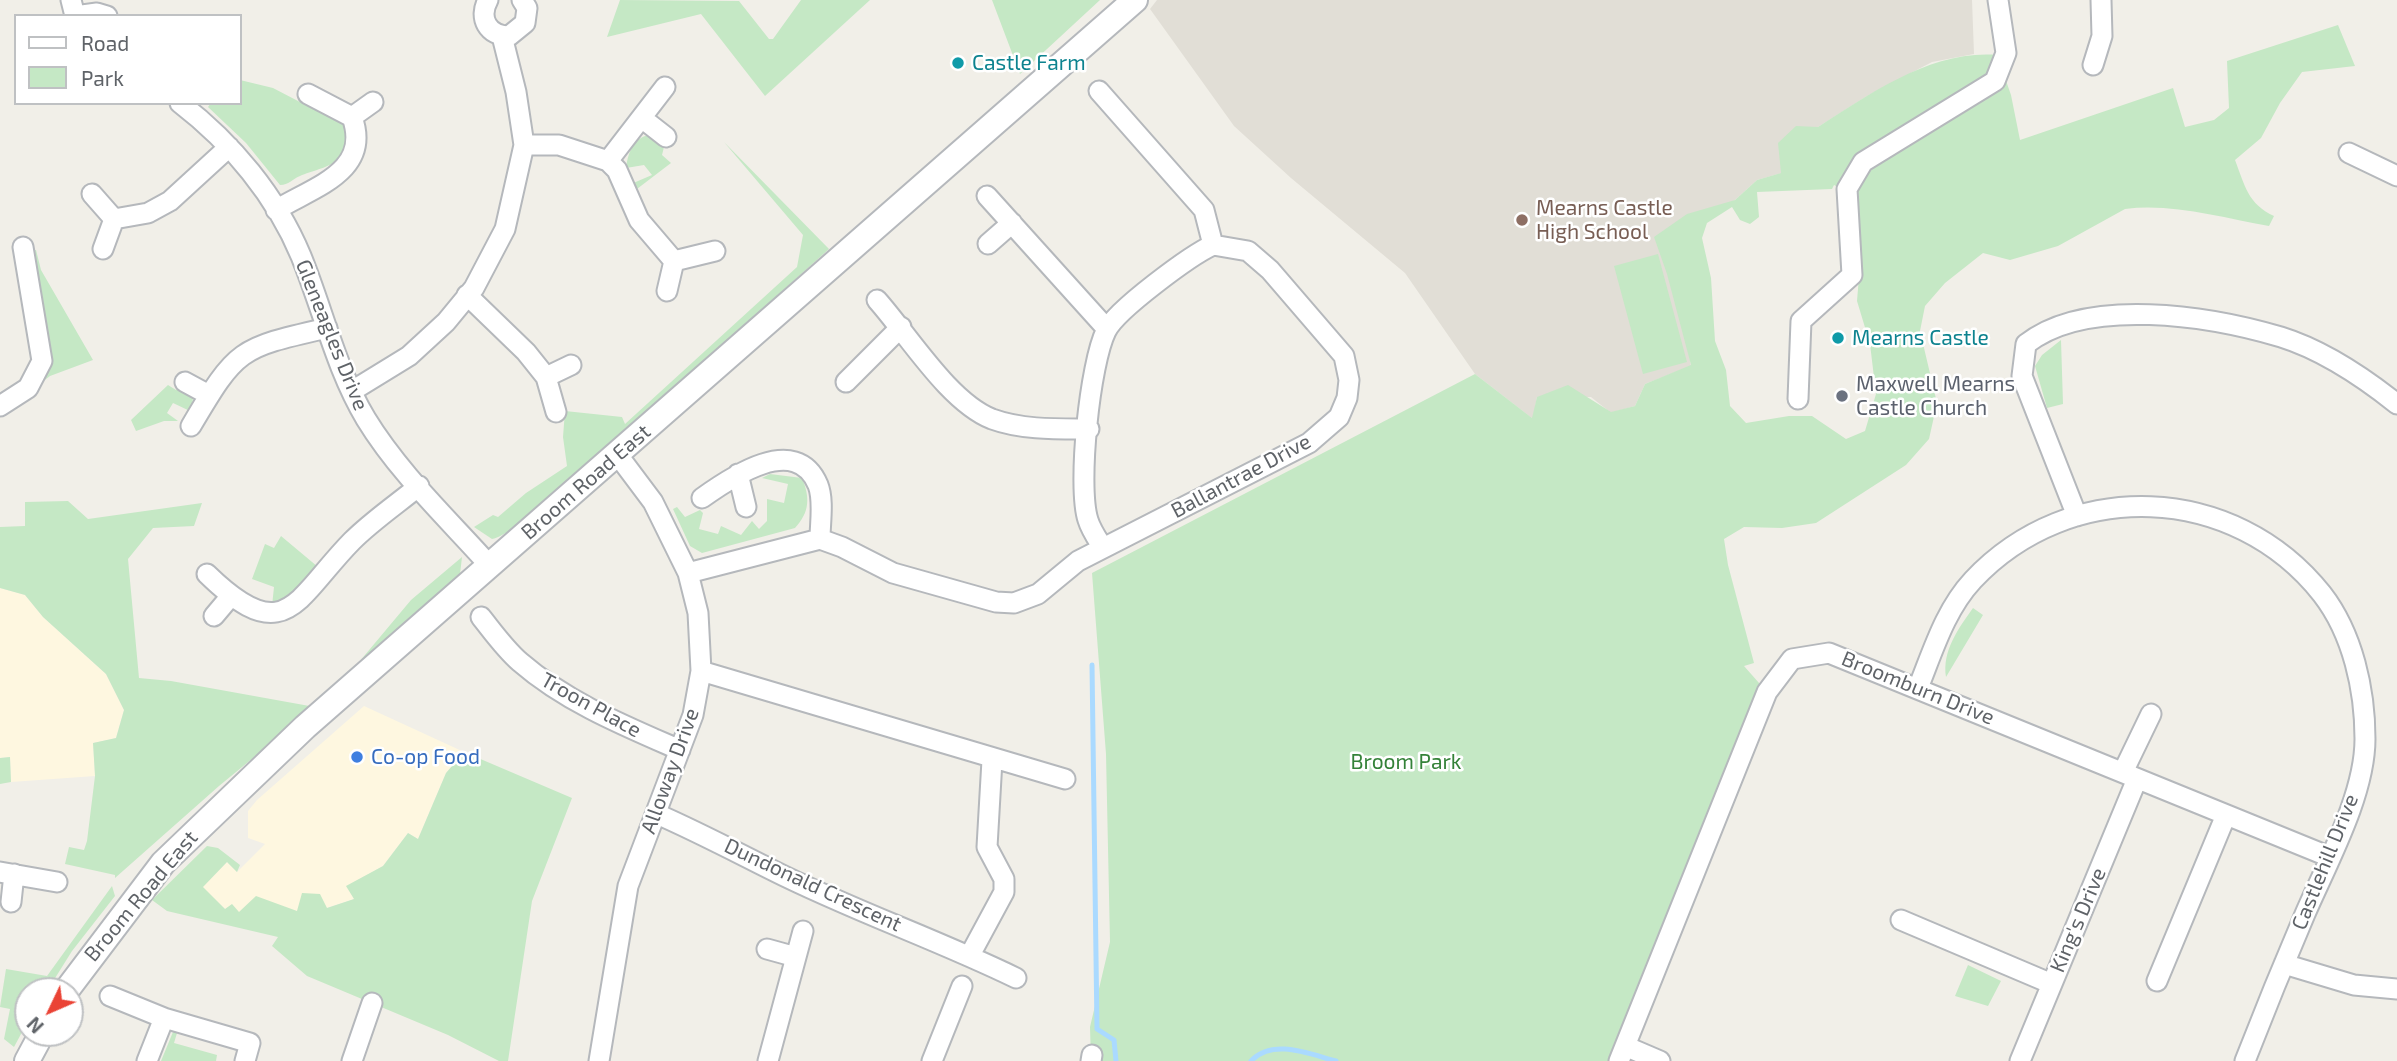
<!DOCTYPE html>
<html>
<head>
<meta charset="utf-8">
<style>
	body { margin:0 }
	#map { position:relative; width:2397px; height:1061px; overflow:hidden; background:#f1efe8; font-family:"Exo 2",sans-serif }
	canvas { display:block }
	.legend { position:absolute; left:14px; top:14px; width:228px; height:91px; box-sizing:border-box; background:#fff; border:2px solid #bfc1c3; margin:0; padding:9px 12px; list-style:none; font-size:21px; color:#5f6368 }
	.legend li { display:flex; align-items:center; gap:14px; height:35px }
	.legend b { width:35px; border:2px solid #bfc1c3 }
	.north { position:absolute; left:14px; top:977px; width:70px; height:70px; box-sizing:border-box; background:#fff; border:2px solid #bfc1c3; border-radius:50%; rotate:226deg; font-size:19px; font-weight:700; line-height:28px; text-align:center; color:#5f6368 }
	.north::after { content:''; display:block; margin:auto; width:24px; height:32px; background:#ea4335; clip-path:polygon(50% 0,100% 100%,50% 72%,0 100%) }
</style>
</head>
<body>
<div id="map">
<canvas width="2397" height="1061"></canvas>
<ul class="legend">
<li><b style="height:9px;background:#fff"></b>Road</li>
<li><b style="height:19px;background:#c5e8c5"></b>Park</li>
</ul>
<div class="north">N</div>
</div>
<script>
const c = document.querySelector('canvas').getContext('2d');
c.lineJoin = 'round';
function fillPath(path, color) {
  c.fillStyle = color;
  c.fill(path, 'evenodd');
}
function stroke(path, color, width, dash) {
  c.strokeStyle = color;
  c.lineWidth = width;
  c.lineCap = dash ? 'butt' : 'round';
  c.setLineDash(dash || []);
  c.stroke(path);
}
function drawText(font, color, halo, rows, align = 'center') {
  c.font = font + ' "Exo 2",sans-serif';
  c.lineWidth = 5;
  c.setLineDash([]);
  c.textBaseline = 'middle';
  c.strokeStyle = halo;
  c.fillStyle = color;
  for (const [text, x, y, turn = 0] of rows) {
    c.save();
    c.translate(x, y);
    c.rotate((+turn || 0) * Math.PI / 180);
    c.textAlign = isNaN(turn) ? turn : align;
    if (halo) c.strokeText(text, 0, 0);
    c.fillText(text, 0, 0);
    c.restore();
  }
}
fillPath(new Path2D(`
	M0,588L25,595L43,617L106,674L124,710L116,738L93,743L95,776L11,782L10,757L0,758Z
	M364,706L464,752L446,773L418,839L408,833L383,866L347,886L354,899L326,908L297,911L239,912L225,909L202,887L227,862L237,872L265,844L248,838V811L257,800Z`), '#fef7e0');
fillPath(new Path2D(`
	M1157,0H1972L1974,54L1932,62L1867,96L1818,127L1782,173L1757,180L1735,200L1671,240L1691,366L1645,384L1635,406L1611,413L1591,397H1537L1533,419L1475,374L1405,273L1291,178L1234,126L1150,9Z`), '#e1ded6');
fillPath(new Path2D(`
	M620,0L739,1L769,39H773L801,0H870L765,96L701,14L607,37Z
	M992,0H1100L1020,74Z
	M2338,25L2355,66L2302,72L2280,103L2261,138L2235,160C2245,186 2248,204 2274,216L2269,226C2222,218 2173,203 2125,209L2058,246L2010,260L1983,253L1945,283L1925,306L1920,331L1937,403L1929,439L1906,465L1816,523L1782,528L1744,527L1724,539L1728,565L1754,663L1744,666L1767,692L1619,1061H1091L1090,1027L1110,942L1106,754L1092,573L1475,374L1532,418L1537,397L1568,385L1611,412L1635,406L1645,384L1691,365L1667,274L1654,237L1687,214L1735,200L1757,180L1781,173L1778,143L1796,126L1818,127C1872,93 1931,50 1997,55L2011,95L2020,140L2173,88L2185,127L2214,120L2229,108L2227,61ZM1834,185L1853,195L1860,265L1857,301L1870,344L1876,394L1865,431L1846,439L1812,416H1789L1746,423L1730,406L1726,370L1715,341L1711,278L1702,238L1707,223L1732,207L1740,220L1750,224L1759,217L1757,192L1832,189Z
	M240,80L273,88L346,126C357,164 324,166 300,176C292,179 289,185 280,185L246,143L208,107L211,103H240Z
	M645,136H655L665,143L662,155L671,163L633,192L631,184L652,175L644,165L626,168C628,154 632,141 645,136Z
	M724,142L829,249L610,446C583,464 517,535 492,539L474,527L493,515L498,517L526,493L567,466L563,437L565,411L622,417L625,424L797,267L803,235Z
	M36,250L41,270L93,360L50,376L33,389L47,363L26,251Z
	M1658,254L1687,362L1643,374L1614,266Z
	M2061,340L2063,404L2047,408L2035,366L2042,355Z
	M168,385L176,390L183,387L193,395L192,412L173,403L167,413L178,421H164L136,431L131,420Z
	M770,474L802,478C810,497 810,512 795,528L702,553L690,546L673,509L677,507L685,517L700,510L703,513L699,529L718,534L721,526L741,535L752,521L759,529L767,521V499L784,503L788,484L762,478Z
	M68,501L88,519L202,503L194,526L153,528L128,559L139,678L171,681L315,707L219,786L115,878V875L65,864L69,847L84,850L87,841L95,776L93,743L116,738L124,710L106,674L43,617L25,595L0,588V527L25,526V502Z
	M281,536L318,567L297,594L272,606L274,587L252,579L265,544L274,548Z
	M462,557L460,574L349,674L411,600Z
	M1973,608L1983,615L1946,677C1942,651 1958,629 1973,608Z
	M464,752L572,798L532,901L508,1061H499L448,1035L307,976L272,946L278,937L167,911L152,900L207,846L218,848L240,865L237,872L227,862L203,887L225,909L232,904L239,912L256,896L297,911L302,893L320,894L327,908L354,899L346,886L383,866L408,833L418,839L446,773Z
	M10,757L11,782L0,784V758Z
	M112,886L115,896L72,951L47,991H28V1021L14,1047L4,1039L10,1009L0,1007L6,969L47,976Z
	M1968,965L2001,981L1988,1006L1955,996Z
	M173,1032L177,1033L174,1043L217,1055L216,1061H161Z`), '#c5e8c5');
stroke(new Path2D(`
	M1092,665L1097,1029L1114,1040L1116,1061
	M1251,1061C1273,1038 1309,1054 1336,1061`), '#aadaff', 5);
const minor = new Path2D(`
	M71,0L75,16L97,13L107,16
	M488,0C478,18 488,36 509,36L525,23L527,8L522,0
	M2093,65L2102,36L2101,0
	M180,103C232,143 276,196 301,256C323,310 336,369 366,419C399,473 448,519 490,566
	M352,117L373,102
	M643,119L666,137
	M524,145H559L608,161L617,170L639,220L674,261L715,251
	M2349,153L2397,176
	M608,161L665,87
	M92,194L114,219
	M987,196L1107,329
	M276,210C313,187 372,172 352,117L308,94
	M988,244L1012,223
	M103,249L114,219L148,213L170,201L229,147
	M667,291L674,261
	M467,295L526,352L546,377L556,412
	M877,300C909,336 949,402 992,419C1022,430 1057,429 1089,429
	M546,377L571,365
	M185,382L209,395
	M846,382L901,327
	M352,391L409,356L446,322L474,288L505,229L524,145L516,92L502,36
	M1798,399L1801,321L1852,275L1847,189L1863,162L1995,81L2006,53L1998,0
	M0,406L28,388L42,361L23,247
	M191,426C237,348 239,348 327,328
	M738,474L746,507
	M702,498C730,478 796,432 818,485C824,500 820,523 820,539
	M2077,516L2022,376L2026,344C2087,296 2210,316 2281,337C2323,350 2363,377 2397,404
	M1103,548C1098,540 1091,530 1088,520C1077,486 1090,363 1106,331C1116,310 1191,255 1213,245
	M688,573L820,539L842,547L893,573L996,602L1014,603L1038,594L1078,561L1309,443L1339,417L1347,398L1349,380L1344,356L1270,270L1248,251L1213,245L1204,210L1099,91
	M207,574C286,651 296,598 352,541C372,521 397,504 419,486
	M214,616L230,597
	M481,617C493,632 505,649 520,662C566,702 625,726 680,750
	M701,671L1065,779
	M1918,688C1933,651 1945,610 1973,580C2070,477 2234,483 2322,594C2353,634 2365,690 2365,739C2365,795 2327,863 2305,914C2284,963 2264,1012 2245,1061
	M2123,772L2151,714
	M657,814C696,831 734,851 772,870C851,910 936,939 1016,978
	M0,872L57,882
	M11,902L14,874
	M1901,920L2052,984
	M767,949L796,957
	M970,955L1004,892V879L987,847L992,760
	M2284,964L2354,985L2397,989
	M2157,981L2226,815
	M110,996L164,1018
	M1625,1046L1660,1061
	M147,1061L164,1018L250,1043L245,1061
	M352,1061L372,1003
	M599,1061L628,886L693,715L701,671L698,613L688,573L653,502L617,454
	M768,1061L803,931
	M932,1061L962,986
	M1091,1061L1092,1055
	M1619,1061L1767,692L1792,659L1829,653L2330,857
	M2020,1061L2137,779`);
const tertiary = new Path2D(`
	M66,991L163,863L305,727L1135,0
	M27,1061L42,1033`);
stroke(minor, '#b5b8bc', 23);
stroke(tertiary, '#b5b8bc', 28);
stroke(minor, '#fff', 19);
stroke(tertiary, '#fff', 24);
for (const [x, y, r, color] of [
	[958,63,7,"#0f9aa8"],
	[1522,220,7,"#8d6e63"],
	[1838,338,7,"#0f9aa8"],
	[1842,396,7,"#6b7280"],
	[357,757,7,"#3f7fe0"]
]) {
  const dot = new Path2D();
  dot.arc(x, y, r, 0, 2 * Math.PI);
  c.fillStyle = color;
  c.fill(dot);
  stroke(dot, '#fff', 2.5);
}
drawText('21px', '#0d838f', '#fff', [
	["Castle Farm",972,63],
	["Mearns Castle",1852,338]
], 'left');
drawText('21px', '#785e54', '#fff', [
	["Mearns Castle",1536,208],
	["High School",1536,232]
], 'left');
drawText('21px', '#5f6368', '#fff', [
	["Gleneagles Drive",332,335,68],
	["Ballantrae Drive",1241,476,-28],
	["Broom Road East",586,482,-41],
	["Broomburn Drive",1918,688,22],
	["Troon Place",591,705,29],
	["Alloway Drive",670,771,-70],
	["Castlehill Drive",2325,862,-68],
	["Dundonald Crescent",813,885,25],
	["Broom Road East",141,896,-50],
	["King's Drive",2078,920,-67]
]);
drawText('21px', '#5b616d', '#fff', [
	["Maxwell Mearns",1856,384],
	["Castle Church",1856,408]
], 'left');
drawText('21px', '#366cbe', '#fff', [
	["Co-op Food",371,757]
], 'left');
drawText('21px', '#348238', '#fff', [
	["Broom Park",1406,762]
]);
</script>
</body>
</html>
